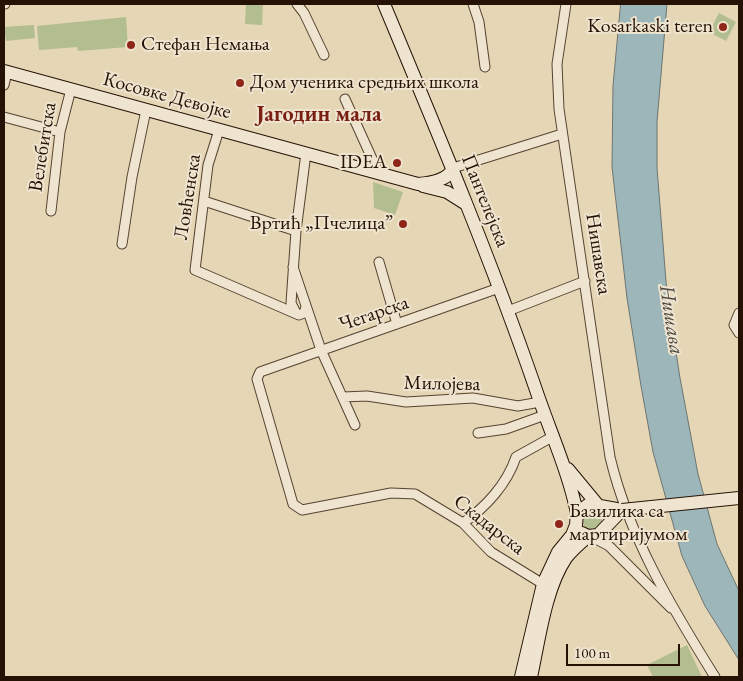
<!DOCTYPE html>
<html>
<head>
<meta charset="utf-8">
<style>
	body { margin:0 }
	#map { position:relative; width:743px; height:681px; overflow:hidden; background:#e5d6b5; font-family:"EB Garamond",serif }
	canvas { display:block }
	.frame { position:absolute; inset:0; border:5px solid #251204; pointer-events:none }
	.scale { position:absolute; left:566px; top:644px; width:114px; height:22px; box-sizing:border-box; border:2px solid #251204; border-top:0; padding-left:6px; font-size:15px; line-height:18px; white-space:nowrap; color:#251204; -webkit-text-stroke:4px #eee4cf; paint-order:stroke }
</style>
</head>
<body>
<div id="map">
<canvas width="743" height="681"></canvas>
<div class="frame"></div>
<div class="scale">100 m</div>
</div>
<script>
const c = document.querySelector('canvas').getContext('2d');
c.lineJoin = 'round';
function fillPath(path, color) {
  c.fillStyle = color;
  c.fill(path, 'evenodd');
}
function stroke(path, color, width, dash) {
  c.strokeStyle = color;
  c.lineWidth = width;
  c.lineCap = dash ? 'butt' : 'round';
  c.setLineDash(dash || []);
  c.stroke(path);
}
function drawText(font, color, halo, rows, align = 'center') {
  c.font = font + ' "EB Garamond",serif';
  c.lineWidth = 4;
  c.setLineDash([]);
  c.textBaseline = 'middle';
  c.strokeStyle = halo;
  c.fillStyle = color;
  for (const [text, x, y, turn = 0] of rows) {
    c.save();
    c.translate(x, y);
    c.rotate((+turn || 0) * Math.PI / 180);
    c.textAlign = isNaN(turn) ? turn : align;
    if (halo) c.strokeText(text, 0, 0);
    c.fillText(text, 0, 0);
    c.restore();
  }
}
fillPath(new Path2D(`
	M246,4H263L262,25L245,24Z
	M719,13L736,22L726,41L709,32Z
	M126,17L128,47L78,51L77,47L39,50L37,26Z
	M34,25L35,38L6,41L4,27Z
	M373,182L403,192L395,215L374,208Z
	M582 520a10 10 0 1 1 20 0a10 10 0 1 1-20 0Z
	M687,645L702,677H653L647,665Z`), '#b2be90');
const water = new Path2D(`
	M621,4H667L657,122V168L667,294L680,378L698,474L717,544L739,591V660L705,606L682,556L653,452L641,386L627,298L612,167L613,86Z`);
fillPath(water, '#9cb6ba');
stroke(water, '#6c7471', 1);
const street = new Path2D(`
	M4,4H5
	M297,4L304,13L324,55
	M473,4L479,22L485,67
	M566,4L557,64L559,109L610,457C629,537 672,608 715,677
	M4,85L7,72
	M345,99L379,174
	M4,117L60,132
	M219,130L208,165L195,270L299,315L304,313L306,307
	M453,168L562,134
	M204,201L296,231
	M51,211L60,132L71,89
	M122,244L132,177L146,110
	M379,262L397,324
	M293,267L321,350L355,425
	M499,288L260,372L257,379L293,504L302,510L391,493L415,494L463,523L491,552L543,584
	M508,311L585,281
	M296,313L291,303L296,231L306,153
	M739,313L734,325L739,333
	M343,397L367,396L406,402L473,398L518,406L540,402
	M478,433L506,429L545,415
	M463,523C486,507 507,484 516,457L552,437
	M592,537L609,546L671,608`);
const secondary = new Path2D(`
	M384,4C437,131 490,257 535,387C549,429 568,470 577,513
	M4,71L418,184C430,183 448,181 453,168
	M423,186L447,192L466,204
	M568,469L597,504
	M582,533L588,536L598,535L622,510
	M521,677L543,584L558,552L572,535L576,525L577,513L589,504L622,510
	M531,677C539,641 545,589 566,558C572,550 581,543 588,536`);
stroke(street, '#554330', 11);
stroke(secondary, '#251204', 14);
stroke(street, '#eee4cf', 9);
stroke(secondary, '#eee4cf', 12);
const secondaryBridge = new Path2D(`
	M622,510L739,498`);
stroke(secondaryBridge, '#251204', 14, []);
stroke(secondaryBridge, '#eee4cf', 12);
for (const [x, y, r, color] of [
	[723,27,5,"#8f2418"],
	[131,45,5,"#8f2418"],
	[240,83,5,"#8f2418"],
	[397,163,5,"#8f2418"],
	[403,224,5,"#8f2418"],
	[559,524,5,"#8f2418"]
]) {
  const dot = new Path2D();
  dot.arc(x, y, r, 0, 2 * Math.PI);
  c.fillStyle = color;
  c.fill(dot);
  stroke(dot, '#eee4cf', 2);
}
drawText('20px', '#251204', '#eee4cf', [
	["Kosarkaski teren",713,27],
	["Стефан Немања",141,45,"left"],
	["Дом ученика средњих школа",250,83,"left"],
	["IDEA",387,163],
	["Вртић „Пчелица”",393,224],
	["Базилика са",569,512,"left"],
	["мартиријумом",569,535,"left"]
], 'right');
drawText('20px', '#251204', '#eee4cf', [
	["Косовке Девојке",167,96,15],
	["Велебитска",43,147,-81],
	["Ловћенска",188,197,-81],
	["Пантелејска",485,201,68],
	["Нишавска",598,254,81],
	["Чегарска",374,314,-19],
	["Милојева",442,384,1],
	["Скадарска",489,525,38]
]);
drawText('italic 21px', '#4f4b44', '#eee4cf', [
	["Нишава",671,320,81]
]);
drawText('bold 22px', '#7a1f14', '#eee4cf', [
	["Јагодин мала",319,115]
]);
</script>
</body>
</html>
